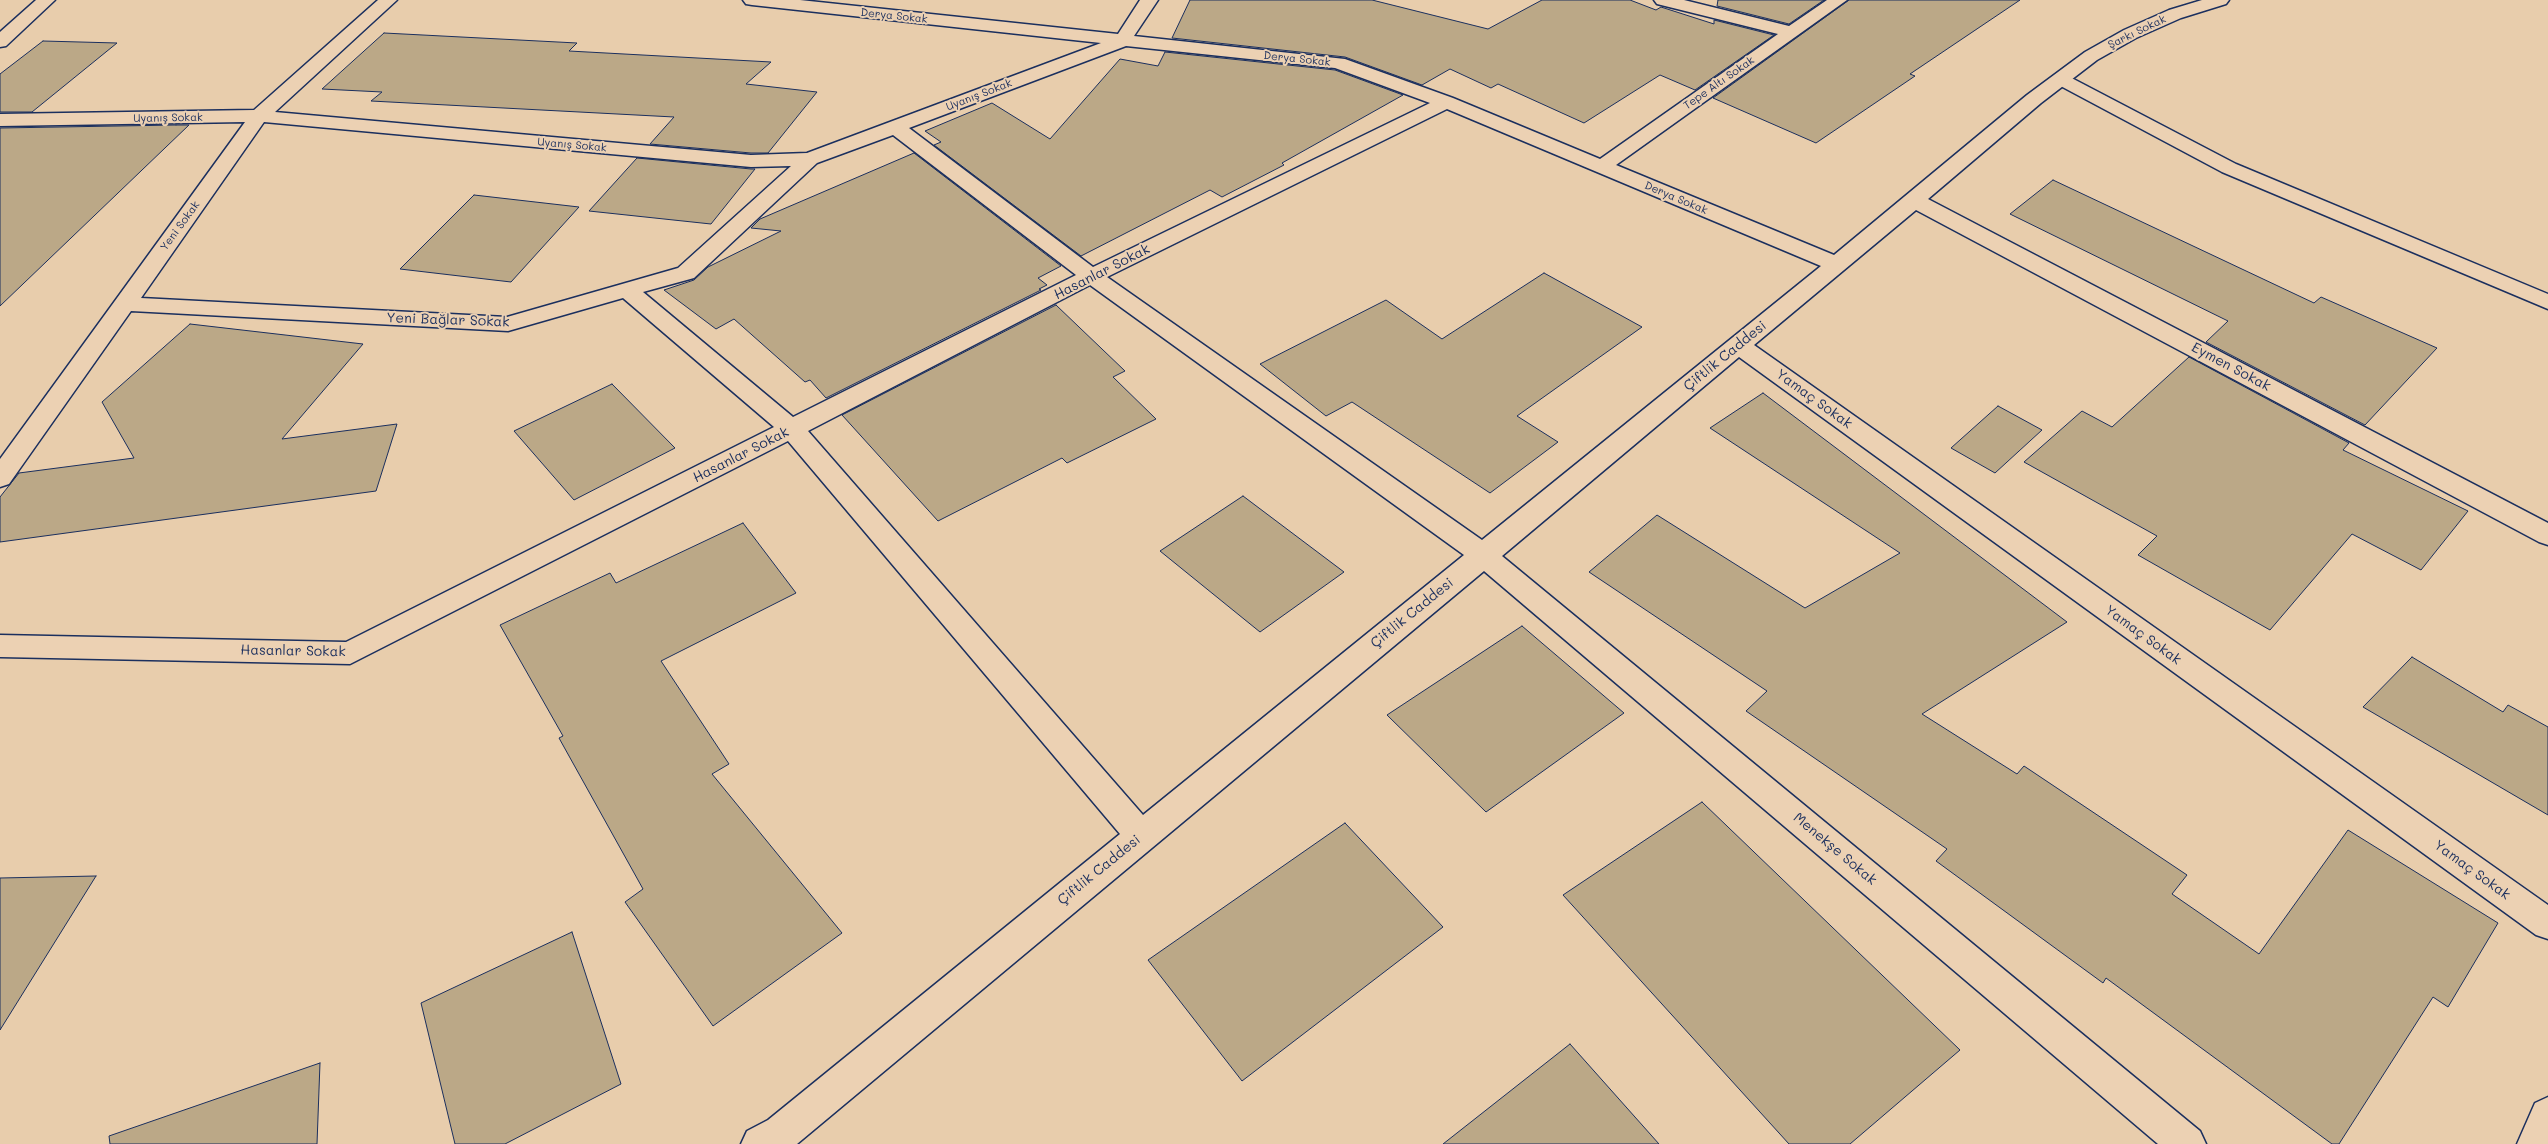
<!DOCTYPE html>
<html>
<head>
<meta charset="utf-8">
<style>
  body { margin:0 }
  canvas { display:block; background:#e8cdac }
</style>
</head>
<body>
<canvas width="2548" height="1144"></canvas>
<script>
const ctx = document.querySelector('canvas').getContext('2d');
ctx.lineJoin = 'round';
function fill(path, color) {
  ctx.fillStyle = color;
  ctx.fill(path, 'evenodd');
}
function toPath(rows) {
  const path = new Path2D();
  for (const r of rows) {
    path.moveTo(r[0], r[1]);
    for (let i = 2; i < r.length; i += 2) path.lineTo(r[i], r[i + 1]);
  }
  return path;
}
function trace(path, color, width, dash) {
  ctx.strokeStyle = color;
  ctx.lineWidth = width;
  ctx.lineCap = dash ? 'butt' : 'round';
  ctx.setLineDash(dash || []);
  ctx.stroke(path);
}
function write(font, color, halo, rows, align = 'center') {
  ctx.font = font + ' Mali,sans-serif';
  ctx.lineWidth = 4;
  ctx.setLineDash([]);
  ctx.textBaseline = 'middle';
  ctx.strokeStyle = halo;
  ctx.fillStyle = color;
  for (const [text, x, y, turn = 0] of rows) {
    ctx.save();
    ctx.translate(x, y);
    ctx.rotate((+turn || 0) * Math.PI / 180);
    ctx.textAlign = isNaN(turn) ? turn : align;
    if (halo) ctx.strokeText(text, 0, 0);
    ctx.fillText(text, 0, 0);
    ctx.restore();
  }
}
const building = toPath([
  [1190,0,1372,0,1488,29,1542,0,1630,0,1656,10,1661,7,1714,24,1714,20,1774,35,1695,90,1660,75,1584,123,1498,84,1491,88,1450,69,1422,85,1345,57,1172,38,1190,0],
  [1718,0,1824,0,1789,24,1717,6,1718,0],
  [1849,0,2020,0,1910,74,1915,76,1816,143,1713,98,1849,0],
  [384,33,577,43,569,51,771,62,746,84,817,92,768,153,751,153,650,144,674,117,371,101,382,92,322,89,384,33],
  [43,41,117,43,32,112,0,112,0,74,43,41],
  [1165,52,1335,70,1403,95,1282,163,1284,165,1222,197,1210,190,1081,256,934,145,941,142,925,131,992,103,1050,139,1120,59,1158,66,1165,52],
  [176,125,189,125,0,306,0,128,176,125],
  [914,153,1061,266,1038,278,1047,285,1039,289,1041,290,826,398,810,380,805,382,734,319,716,329,664,290,694,280,708,267,781,231,751,228,760,219,914,153],
  [637,158,751,169,755,169,711,224,589,211,637,158],
  [2053,180,2314,303,2321,297,2437,348,2365,425,2206,342,2228,321,2010,214,2053,180],
  [474,195,579,207,511,282,400,269,474,195],
  [1544,273,1642,327,1517,416,1558,442,1490,493,1352,402,1326,416,1260,364,1386,300,1442,339,1544,273],
  [1056,305,1125,371,1113,377,1156,419,1067,463,1062,458,938,521,842,415,1056,305],
  [190,324,363,344,282,439,397,424,376,491,0,542,0,497,19,473,134,458,102,402,190,324],
  [2189,357,2349,443,2343,450,2468,511,2421,570,2352,534,2270,630,2138,555,2157,536,2024,462,2082,411,2112,427,2189,357],
  [612,384,675,448,574,500,514,431,612,384],
  [1763,393,2067,622,1922,714,2017,774,2024,766,2187,875,2172,894,2259,954,2348,830,2498,923,2448,1007,2433,997,2339,1144,2332,1144,2106,978,2103,983,1936,861,1947,849,1746,711,1767,691,1589,572,1657,515,1805,608,1900,553,1710,428,1763,393],
  [1998,406,2042,430,1995,473,1951,448,1998,406],
  [1243,496,1344,572,1260,632,1160,551,1243,496],
  [743,523,796,593,661,661,729,764,712,774,842,933,713,1026,625,902,643,889,559,738,563,736,500,625,610,573,616,583,743,523],
  [1522,626,1624,713,1486,812,1387,715,1522,626],
  [2412,657,2503,712,2508,705,2548,727,2548,815,2363,707,2412,657],
  [1702,802,1960,1050,1850,1144,1789,1144,1563,895,1702,802],
  [1345,823,1443,927,1242,1081,1148,960,1345,823],
  [96,876,0,1030,0,878,96,876],
  [572,932,621,1084,505,1144,455,1144,421,1003,572,932],
  [1570,1044,1659,1144,1443,1144,1570,1044],
  [320,1063,317,1144,110,1144,109,1136,320,1063]
]);
fill(building, '#bba887');
trace(building, '#1b2f5e', 1);
const street = toPath([
  [36,0,55,0,6,46,0,47,0,32,36,0],
  [378,0,397,0,275,112,751,155,807,153,1101,43,752,5,746,4,743,0,800,0,1118,34,1140,0,1158,0,1134,36,1345,59,1453,98,1600,159,1778,34,1657,4,1654,0,1684,0,1789,26,1827,0,1847,0,1616,165,1834,255,2027,95,2085,52,2124,30,2169,10,2202,0,2229,0,2226,4,2181,18,2136,38,2097,60,2041,103,1928,199,2548,523,2548,545,2539,542,1916,210,1754,345,2548,905,2548,939,2536,935,1739,357,1502,556,2200,1131,2206,1144,2158,1144,1484,571,797,1144,741,1144,747,1131,768,1120,1120,834,788,441,350,664,0,657,0,635,346,642,774,427,623,298,508,331,131,311,9,484,0,487,0,459,245,122,0,126,0,114,254,110,378,0],
  [1126,46,1335,68,1430,103,1093,267,909,128,1126,46],
  [1447,109,1821,266,1482,540,1107,277,1447,109],
  [264,122,751,167,791,166,678,268,507,317,141,298,264,122],
  [893,135,1076,275,793,417,643,292,694,278,817,163,893,135],
  [1090,285,1464,555,1143,815,808,431,1090,285],
  [2548,1097,2548,1144,2517,1144,2535,1103,2548,1097]
]);
const secondary = toPath([
  [2062,73,2236,164,2548,294,2548,309,2222,172,2055,83,2053,79,2055,75,2062,73]
]);
trace(street, '#1b2f5e', 3);
trace(secondary, '#1b2f5e', 3);
fill(street, '#ecd1b3');
fill(secondary, '#ecd1b3');
write('11px', '#1b2f5e', '#ecd1b3', [
  ["Derya Sokak",894,16,6],
  ["Şarkı Sokak",2137,32,-26],
  ["Derya Sokak",1297,59,6],
  ["Tepe Altı Sokak",1719,83,-35],
  ["Uyanış Sokak",979,95,-21],
  ["Uyanış Sokak",168,118,-1],
  ["Uyanış Sokak",572,145,5],
  ["Derya Sokak",1676,198,23],
  ["Yeni Sokak",180,226,-54]
]);
write('14px', '#1b2f5e', '#ecd1b3', [
  ["Hasanlar Sokak",1102,272,-27],
  ["Yeni Bağlar Sokak",448,320,2],
  ["Çiftlik Caddesi",1725,356,-39],
  ["Eymen Sokak",2231,367,28],
  ["Yamaç Sokak",1814,399,36],
  ["Hasanlar Sokak",741,455,-27],
  ["Çiftlik Caddesi",1412,613,-39],
  ["Yamaç Sokak",2143,635,36],
  ["Hasanlar Sokak",293,651,1],
  ["Menekşe Sokak",1835,849,40],
  ["Çiftlik Caddesi",1099,870,-39],
  ["Yamaç Sokak",2472,870,36]
]);
</script>
</body>
</html>
